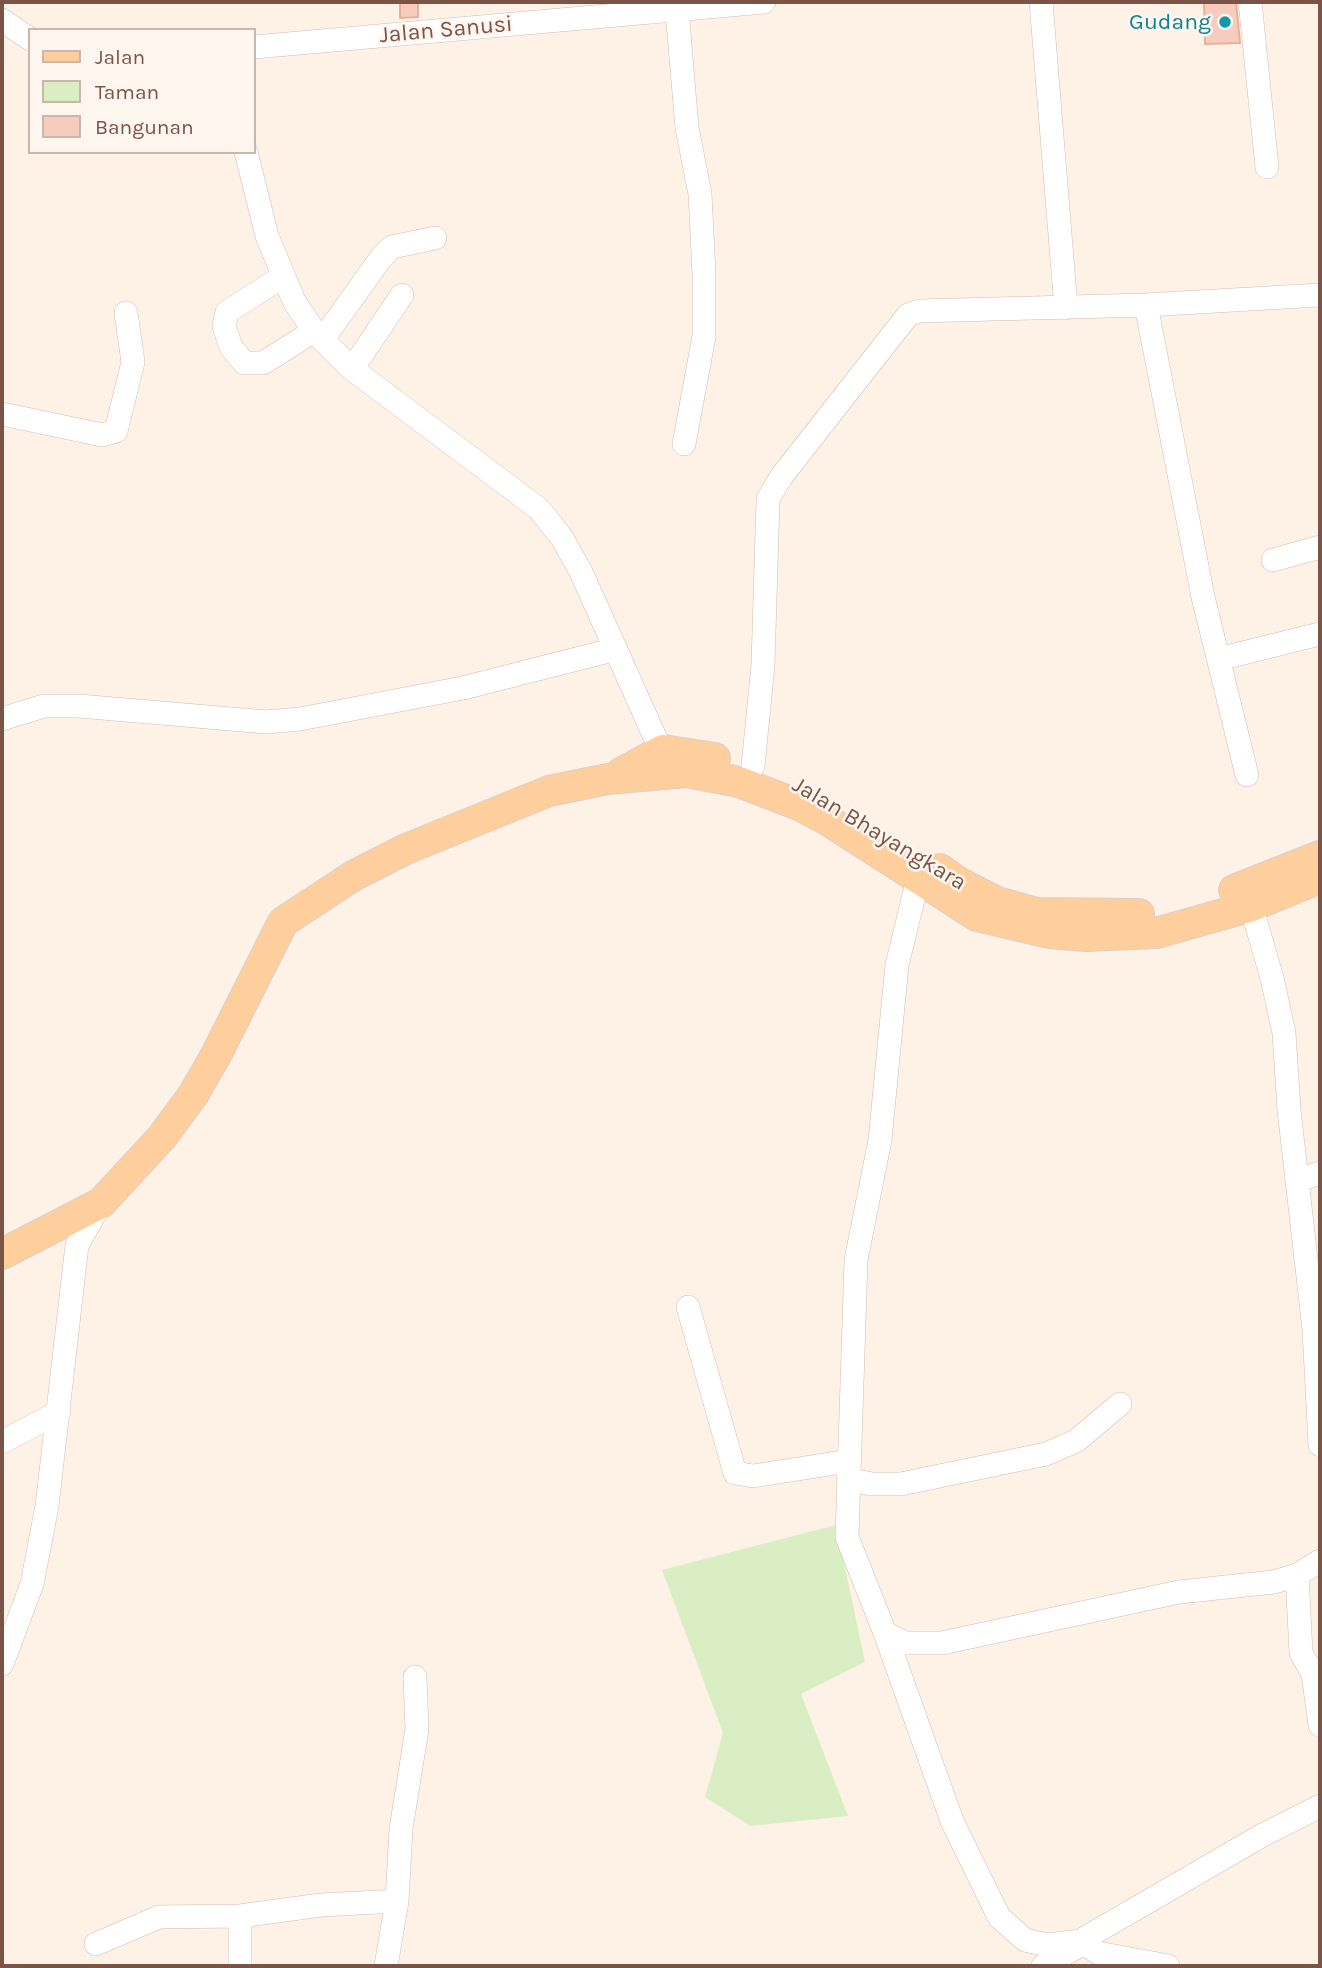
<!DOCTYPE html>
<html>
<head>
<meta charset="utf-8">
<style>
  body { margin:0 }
  #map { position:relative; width:1322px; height:1968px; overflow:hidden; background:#fef2e7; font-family:Karla,sans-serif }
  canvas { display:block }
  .frame { position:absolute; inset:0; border:4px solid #7b5448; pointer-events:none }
  .legend { position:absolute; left:28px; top:28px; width:228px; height:126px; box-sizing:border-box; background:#fff7ef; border:2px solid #cab6ac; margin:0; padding:9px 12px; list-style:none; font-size:21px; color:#7b5448 }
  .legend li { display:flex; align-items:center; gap:14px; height:35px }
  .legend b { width:35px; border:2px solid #cab6ac }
</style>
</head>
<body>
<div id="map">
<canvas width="1322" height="1968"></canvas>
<div class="frame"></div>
<ul class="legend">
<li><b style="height:9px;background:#ffce9d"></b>Jalan</li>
<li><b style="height:19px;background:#daeec4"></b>Taman</li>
<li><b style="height:19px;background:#f6ccbc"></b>Bangunan</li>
</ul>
</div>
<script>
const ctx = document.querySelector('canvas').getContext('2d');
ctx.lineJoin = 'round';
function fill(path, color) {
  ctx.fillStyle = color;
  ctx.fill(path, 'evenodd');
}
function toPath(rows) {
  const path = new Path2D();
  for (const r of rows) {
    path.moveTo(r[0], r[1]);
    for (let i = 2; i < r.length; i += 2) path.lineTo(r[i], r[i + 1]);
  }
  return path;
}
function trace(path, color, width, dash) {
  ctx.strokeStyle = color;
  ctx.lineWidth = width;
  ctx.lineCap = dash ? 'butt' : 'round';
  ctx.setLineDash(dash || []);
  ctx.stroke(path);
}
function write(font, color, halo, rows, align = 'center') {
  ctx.font = font + ' Karla,sans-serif';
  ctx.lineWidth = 5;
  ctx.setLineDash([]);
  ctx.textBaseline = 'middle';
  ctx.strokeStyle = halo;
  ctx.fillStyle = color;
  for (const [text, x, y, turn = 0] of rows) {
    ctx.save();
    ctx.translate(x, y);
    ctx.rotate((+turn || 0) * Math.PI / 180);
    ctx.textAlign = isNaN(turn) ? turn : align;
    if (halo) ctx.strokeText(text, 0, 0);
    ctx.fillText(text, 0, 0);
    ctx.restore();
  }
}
fill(toPath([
  [836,1525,865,1662,801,1694,848,1816,750,1826,705,1797,723,1733,662,1570]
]), '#daeec4');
const building = toPath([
  [400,2,418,2,418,17,400,18,400,2],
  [1204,2,1236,2,1240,43,1205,44,1204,2]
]);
fill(building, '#f6ccbc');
trace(building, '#eaaf9b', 2);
const minor = toPath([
  [1041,2,1066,308],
  [1250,2,1267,167],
  [677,10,687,128,700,194,704,274,704,336,684,444],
  [2,20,30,39],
  [254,47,764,2],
  [246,152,267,236,294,301,314,331,352,369,539,509,562,538,581,572,667,764],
  [282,277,227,312,224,326,231,347,244,363,263,363,314,331],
  [1146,305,1203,597,1247,775],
  [323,339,381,258,392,247,435,238],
  [352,369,402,295],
  [2,414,102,435,116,431,133,362,126,313],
  [1273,560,1320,547],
  [1219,659,1320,634],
  [2,719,44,706,79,706,266,722,300,719,463,688,616,649],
  [753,766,763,665,768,499,781,477,908,315,919,311,1146,305,1320,295],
  [918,879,897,965,880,1140,856,1260,847,1537,885,1633,905,1643,942,1643,1179,1592,1274,1582,1297,1575,1320,1561],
  [1247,892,1272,978,1284,1033,1289,1110,1314,1329,1320,1445],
  [1298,1180,1320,1173],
  [688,1307,735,1473,753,1476,849,1461],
  [2,1442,59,1412],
  [848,1479,871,1484,901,1484,1046,1454,1076,1441,1120,1404],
  [1297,1575,1301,1653,1313,1674,1320,1725],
  [885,1633,952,1821,999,1917,1025,1940,1047,1945,1080,1941,1261,1836,1320,1806],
  [2,1664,32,1584,47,1506,77,1245,101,1203],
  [240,1916,321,1905,397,1901],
  [1080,1941,1098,1953,1168,1966],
  [96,1944,159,1917,240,1916,240,1966],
  [386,1966,397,1901,401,1829,417,1729,415,1677],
  [1043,1966,1077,1947]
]);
const major = toPath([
  [621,773,663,750,715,758],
  [940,869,960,883,997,902,1036,913,1139,914],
  [1234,890,1320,856],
  [2,1254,101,1203,162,1137,193,1095,216,1055,283,922,353,876,406,849,549,791,608,779,687,772,739,782,799,805,829,821,977,916,1049,933,1086,936,1156,933,1252,906,1320,878]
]);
trace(minor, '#d4baae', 24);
trace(major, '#dacfcc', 32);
trace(minor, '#fff', 23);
trace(major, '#ffce9d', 30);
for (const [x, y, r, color] of [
  [1225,22,7,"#0f9aa8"]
]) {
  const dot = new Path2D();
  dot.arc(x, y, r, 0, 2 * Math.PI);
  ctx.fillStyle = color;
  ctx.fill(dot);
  trace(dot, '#fff7ef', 2.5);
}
write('23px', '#0d838f', '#fff7ef', [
  ["Gudang",1211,22]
], 'right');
write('23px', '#7b5448', '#fff7ef', [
  ["Jalan Sanusi",446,30,-5],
  ["Jalan Bhayangkara",879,834,31]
]);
</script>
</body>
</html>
